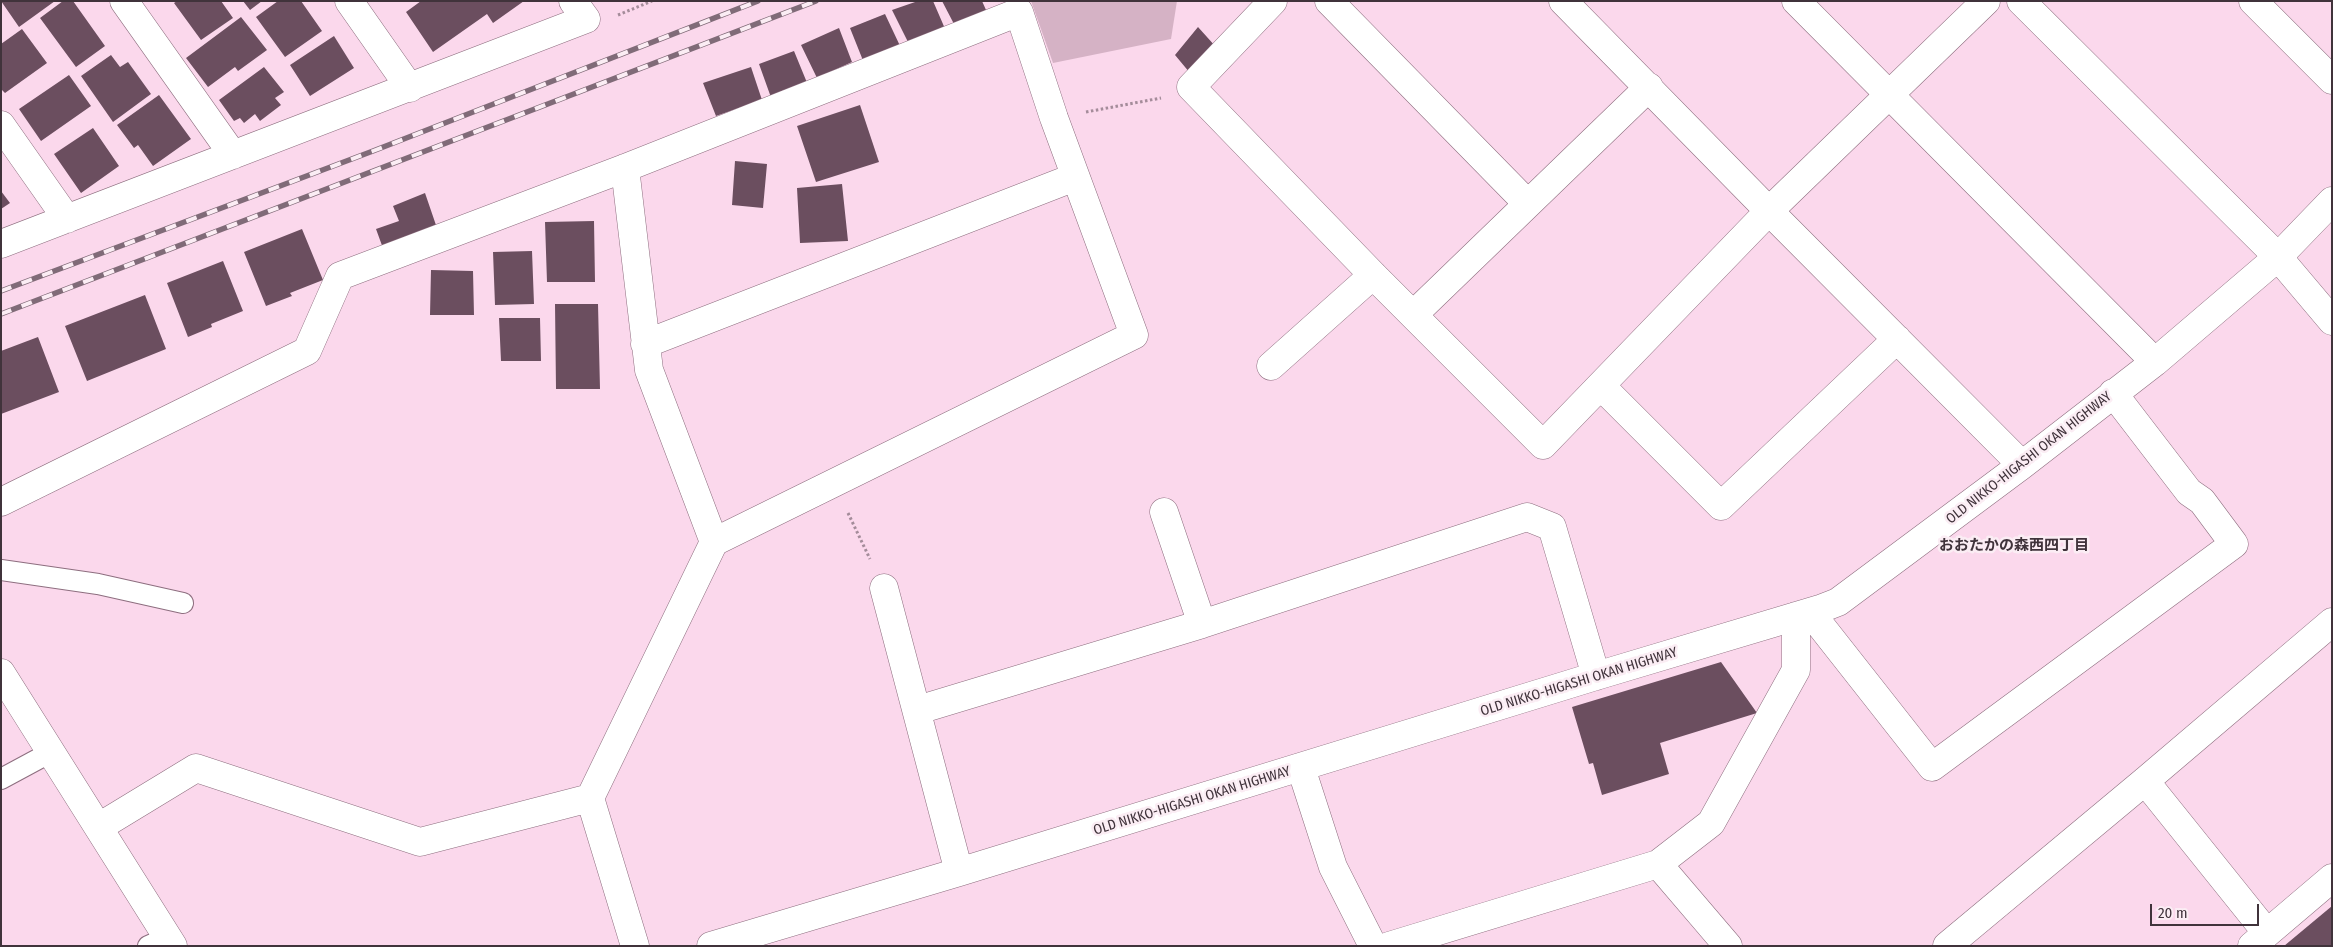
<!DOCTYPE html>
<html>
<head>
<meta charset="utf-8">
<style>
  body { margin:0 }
  #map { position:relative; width:2333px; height:947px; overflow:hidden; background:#fbd8ec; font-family:"Fira Sans Condensed",sans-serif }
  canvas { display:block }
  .frame { position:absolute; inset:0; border:2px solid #40333b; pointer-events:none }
  .scale { position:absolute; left:2150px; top:904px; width:109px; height:22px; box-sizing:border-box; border:2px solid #40333b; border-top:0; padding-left:6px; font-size:15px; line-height:18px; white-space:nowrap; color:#40333b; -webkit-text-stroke:4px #fbedf4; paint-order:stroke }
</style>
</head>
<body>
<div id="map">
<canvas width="2333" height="947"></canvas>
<div class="frame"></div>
<div class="scale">20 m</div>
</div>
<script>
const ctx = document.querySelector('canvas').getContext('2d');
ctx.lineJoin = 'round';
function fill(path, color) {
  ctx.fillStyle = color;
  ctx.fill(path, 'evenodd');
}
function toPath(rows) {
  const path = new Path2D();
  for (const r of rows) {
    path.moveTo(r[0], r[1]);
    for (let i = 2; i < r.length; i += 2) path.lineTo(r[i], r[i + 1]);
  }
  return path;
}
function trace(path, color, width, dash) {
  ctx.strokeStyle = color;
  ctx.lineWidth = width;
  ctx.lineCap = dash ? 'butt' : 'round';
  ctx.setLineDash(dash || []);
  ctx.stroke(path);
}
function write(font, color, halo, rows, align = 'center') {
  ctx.font = font + ' "Fira Sans Condensed","Noto Sans JP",sans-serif';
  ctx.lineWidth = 5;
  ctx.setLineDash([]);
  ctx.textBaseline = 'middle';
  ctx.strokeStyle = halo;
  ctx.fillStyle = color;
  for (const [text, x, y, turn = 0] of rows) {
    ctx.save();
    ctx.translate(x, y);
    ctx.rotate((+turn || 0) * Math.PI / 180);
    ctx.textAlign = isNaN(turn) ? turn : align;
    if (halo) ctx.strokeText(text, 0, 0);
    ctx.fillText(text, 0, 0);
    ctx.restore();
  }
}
fill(toPath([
  [1031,1,1177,1,1171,39,1053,63]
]), '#d5b2c5');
fill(toPath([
  [1,1,55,1,19,27],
  [63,1,73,1,105,46,76,67,40,18],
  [177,1,221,1,233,18,201,40,174,3],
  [243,1,262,1,250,10],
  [278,1,301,1,322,31,285,57,256,17],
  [421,1,524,1,493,23,487,14,433,52,406,12],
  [918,1,933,1,946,31,909,44,892,10],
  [942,1,982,1,986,10,954,24],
  [885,14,901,48,864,63,850,28],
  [241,17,267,50,238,71,235,67,208,87,186,58],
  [1198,27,1216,47,1190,73,1175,55],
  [839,28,852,62,817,78,801,45],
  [22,29,47,63,5,93,1,89,1,44],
  [334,36,354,68,310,96,290,65],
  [794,51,810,90,773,103,759,64],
  [111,55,120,67,128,62,151,94,113,122,81,76],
  [264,67,284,92,275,98,281,105,260,121,255,114,244,123,240,118,234,121,219,100],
  [751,67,762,100,716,116,703,83],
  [69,75,91,106,41,141,19,109],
  [159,95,191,139,153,166,138,145,134,148,117,125],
  [860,105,879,162,816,182,797,126],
  [93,128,119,166,81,193,54,154],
  [735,161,767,164,763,208,732,205],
  [842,184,848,241,800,243,797,188],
  [1,191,10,203,1,209],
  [425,193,438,231,384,251,376,229,399,221,393,206],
  [594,221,595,282,547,282,545,222],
  [302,229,323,280,290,293,292,296,266,306,244,252],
  [532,251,534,304,495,305,493,252],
  [223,261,243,311,211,324,212,327,188,337,167,283],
  [431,270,473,271,474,315,430,315],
  [145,295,166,349,87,381,65,326],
  [555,304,598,304,600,389,556,389],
  [499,318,540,318,541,361,501,361],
  [38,337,59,392,1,414,1,351],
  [1721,662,1757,713,1660,743,1669,774,1602,795,1593,763,1589,764,1572,707],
  [2332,906,2332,946,2284,946]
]), '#6b4e5f');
const service = toPath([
  [1,570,98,584,183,603],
  [1,779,53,751],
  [148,946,168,937]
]);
const minor = toPath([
  [124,1,233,155],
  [349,1,410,88],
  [1273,1,1191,87,1373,275,1543,445,1769,211,1986,1],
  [1329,1,1527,203],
  [1563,1,1769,211,2022,465],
  [1796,1,2155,362],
  [2021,1,2278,257,2332,321],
  [2253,1,2332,80],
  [1,125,67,219],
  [625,168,649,370,714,542],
  [1,244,586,19,573,1],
  [1413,315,1649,87],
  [645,344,1075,177],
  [1271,366,1373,275],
  [1601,386,1721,506,1897,339],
  [1,502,307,351,340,276,625,168,1019,12,1054,118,1134,335,714,542,590,798,635,946],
  [1164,512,1202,624],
  [884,588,959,872],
  [1810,612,1932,767,2234,544,2202,501,2189,492,2113,393],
  [918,710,1202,624,1527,517,1552,527,1596,676],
  [1301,768,1333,867,1373,946],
  [2145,781,2267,933],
  [99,827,196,768,420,842,590,798],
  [1658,864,1728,946],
  [711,946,959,872,1596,676,1820,609,1838,602,2022,465,2155,362,2278,257,2332,201],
  [1389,946,1658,864,1711,823,1796,670,1796,616],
  [1947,946,2145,781,2332,622],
  [2252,946,2332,878]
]);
const tertiary = toPath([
  [1,673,173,946]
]);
trace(service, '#8d6e7f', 22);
trace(minor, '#8d6e7f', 29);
trace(tertiary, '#8d6e7f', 29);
trace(toPath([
  [618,15,652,1],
  [1086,112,1161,98],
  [848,513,870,559]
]), '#a48c9a', 3, [2.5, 2.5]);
trace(service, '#fff', 20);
trace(minor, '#fff', 28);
trace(tertiary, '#fff', 28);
const rail = toPath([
  [1,291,373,151,758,1],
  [1,314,816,1]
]);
trace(rail, '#806b78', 5.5);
trace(rail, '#fbedf4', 4, [11]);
write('14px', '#40333b', '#fbedf4', [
  ["OLD NIKKO-HIGASHI OKAN HIGHWAY",2029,458,-38],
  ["OLD NIKKO-HIGASHI OKAN HIGHWAY",1579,682,-17],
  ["OLD NIKKO-HIGASHI OKAN HIGHWAY",1192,801,-17]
]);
write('bold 15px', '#40333b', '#fbedf4', [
  ["おおたかの森西四丁目",2014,546]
]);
</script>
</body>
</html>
